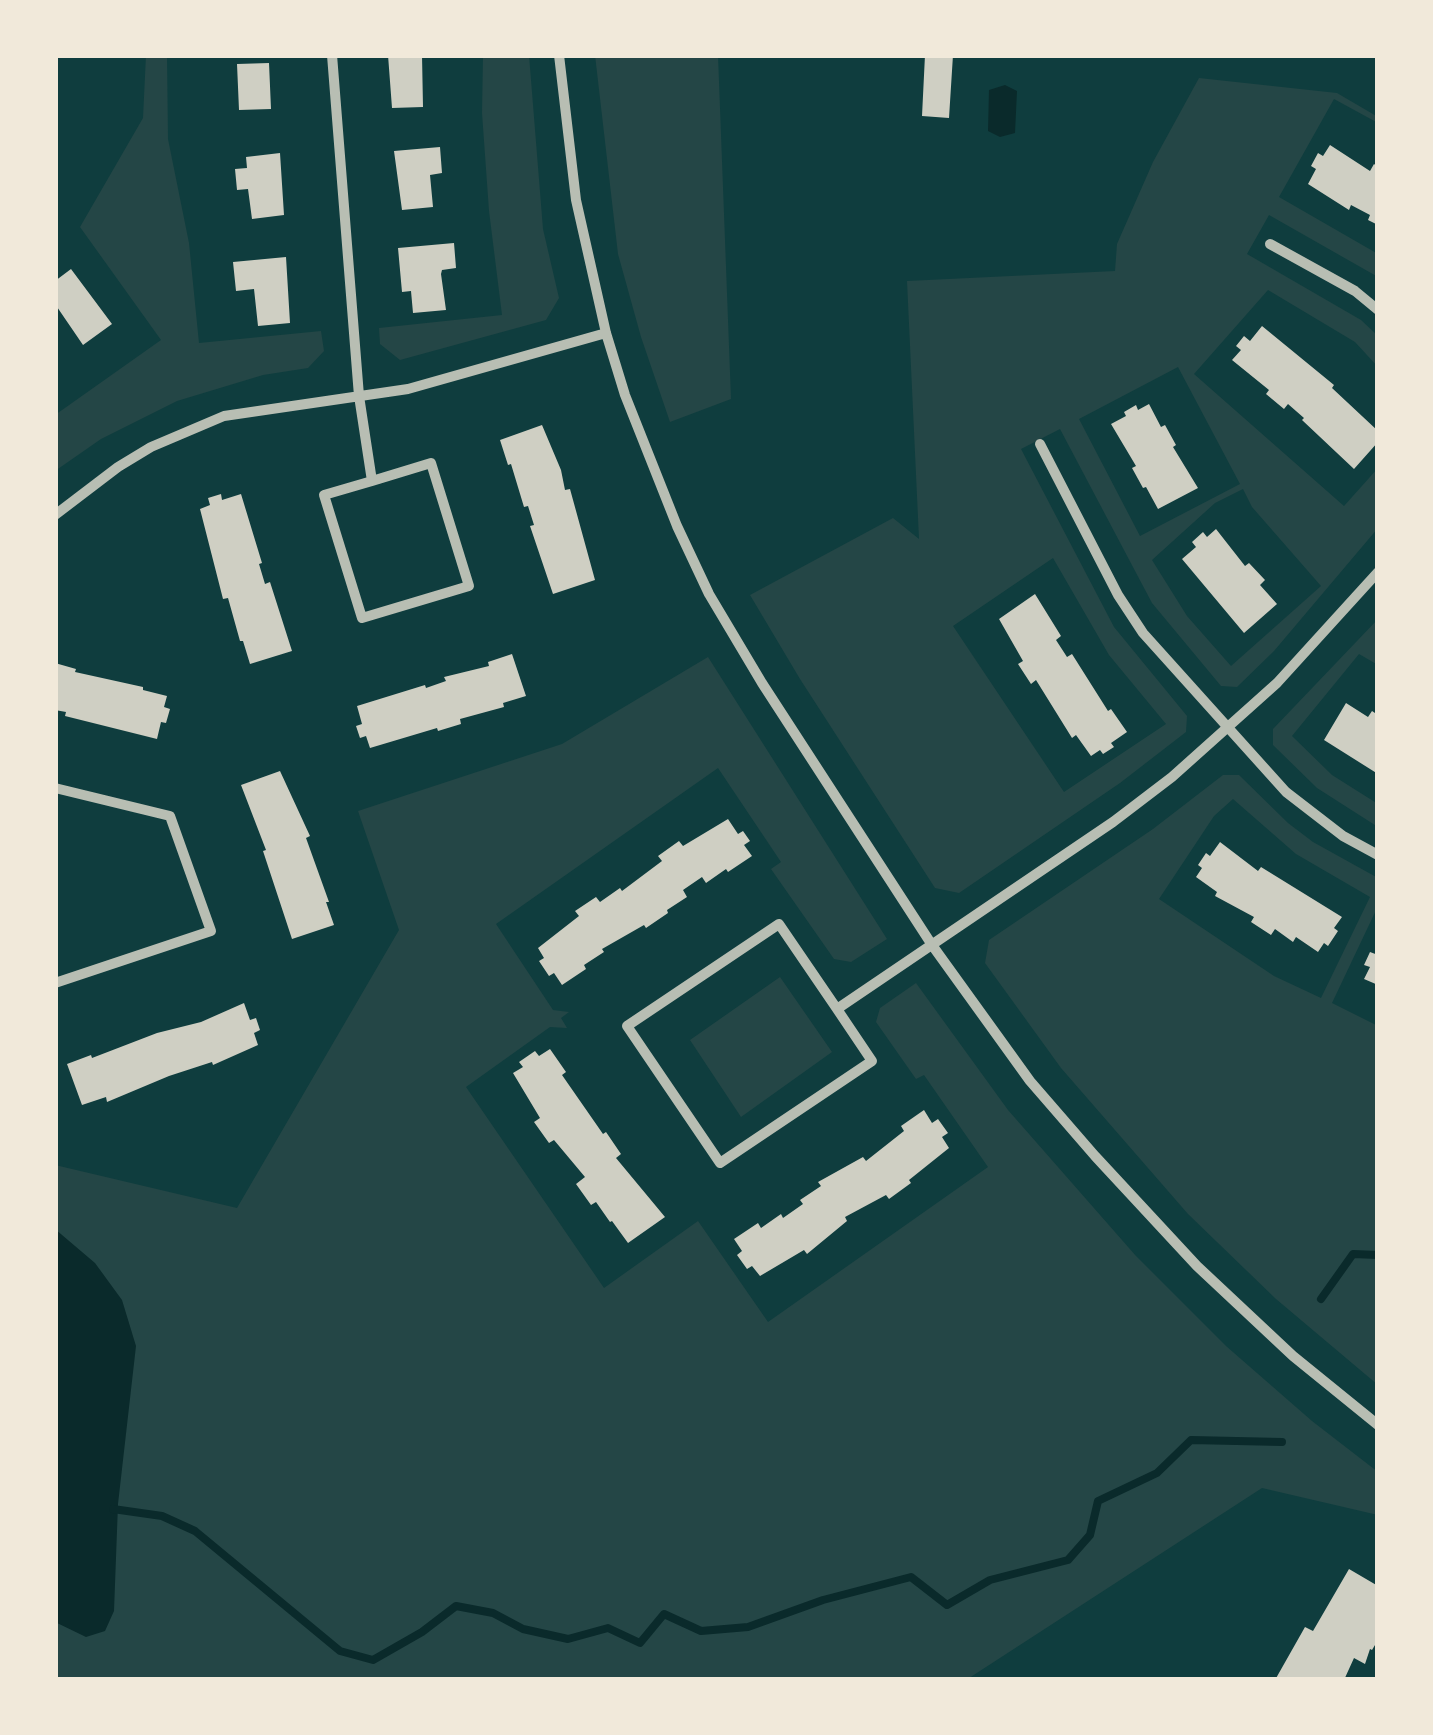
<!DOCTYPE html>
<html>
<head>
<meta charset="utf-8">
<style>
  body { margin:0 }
  #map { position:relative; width:1433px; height:1735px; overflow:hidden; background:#0f3d3e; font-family:"Work Sans",sans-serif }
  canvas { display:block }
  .frame { position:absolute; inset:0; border:58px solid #f1e9da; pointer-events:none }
</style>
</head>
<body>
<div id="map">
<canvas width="1433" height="1735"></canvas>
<div class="frame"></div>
</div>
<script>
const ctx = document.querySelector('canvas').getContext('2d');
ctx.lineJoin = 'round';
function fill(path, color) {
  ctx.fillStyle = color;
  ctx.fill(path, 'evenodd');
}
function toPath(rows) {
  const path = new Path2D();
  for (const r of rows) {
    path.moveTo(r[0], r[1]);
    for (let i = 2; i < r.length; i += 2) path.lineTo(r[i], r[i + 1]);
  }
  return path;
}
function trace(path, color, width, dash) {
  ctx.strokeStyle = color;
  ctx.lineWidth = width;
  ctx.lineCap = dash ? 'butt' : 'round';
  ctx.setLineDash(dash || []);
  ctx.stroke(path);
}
fill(toPath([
  [146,55,167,55,168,139,189,243,199,343,321,331,324,351,308,368,263,375,177,401,101,439,55,471,55,415,161,340,80,227,143,118],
  [483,55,529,55,543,229,559,298,546,320,400,360,380,344,379,328,502,315,489,211,482,113],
  [595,55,718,55,731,399,670,422,641,337,618,254],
  [1199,78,1337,93,1378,117,1378,123,1334,99,1279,197,1378,254,1378,277,1269,215,1247,254,1361,320,1378,336,1378,367,1355,342,1268,290,1194,374,1344,506,1378,468,1378,528,1274,651,1237,687,1221,686,1152,603,1060,429,1021,449,1114,627,1187,716,1186,732,1120,783,959,893,935,888,800,679,750,595,893,518,919,539,907,281,1115,271,1117,244,1153,162],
  [1178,367,1240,484,1140,536,1079,419],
  [1243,489,1252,507,1321,586,1231,666,1187,616,1152,560,1215,503],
  [1053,558,1109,655,1166,724,1064,792,953,626],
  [1378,619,1378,665,1359,654,1292,736,1332,775,1378,804,1378,827,1317,788,1273,745,1273,729],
  [708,657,887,939,851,962,834,959,771,869,781,862,718,768,496,924,553,1010,569,1012,561,1018,567,1028,550,1027,466,1087,604,1288,698,1221,768,1322,988,1167,924,1075,916,1079,876,1022,880,1008,916,983,1008,1110,1136,1256,1226,1346,1312,1421,1378,1472,1378,1515,1262,1488,966,1680,55,1680,55,1165,237,1208,399,930,358,811,562,744],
  [1223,775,1239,775,1288,823,1313,842,1378,878,1378,906,1332,1003,1378,1026,1378,1385,1276,1299,1188,1214,1061,1068,985,963,989,940,1153,829],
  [1233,799,1296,854,1370,897,1321,998,1274,976,1159,899,1214,816],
  [780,977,832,1052,741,1117,690,1040]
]), '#244646');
fill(toPath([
  [1005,85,1017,91,1015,133,1000,137,988,131,989,90],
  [55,1229,95,1263,122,1300,136,1346,118,1504,114,1611,105,1631,86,1637,55,1622]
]), '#0a2a2b');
trace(toPath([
  [1321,1299,1353,1254,1378,1255],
  [113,1509,162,1516,195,1531,340,1651,373,1660,422,1632,456,1606,493,1613,523,1629,568,1639,608,1628,640,1643,664,1614,701,1631,748,1627,823,1600,911,1577,947,1605,990,1580,1068,1560,1090,1535,1098,1501,1157,1473,1191,1440,1282,1442]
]), '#0a2a2b', 8);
fill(toPath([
  [388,55,422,55,423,107,392,108],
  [925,55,953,55,949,118,922,116],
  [269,63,271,109,239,110,237,64],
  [1330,145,1370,171,1374,164,1378,167,1378,225,1368,220,1370,215,1351,205,1349,210,1308,184,1316,169,1311,166,1318,153,1323,156],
  [440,147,442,173,430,175,433,207,402,210,394,151],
  [280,153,284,215,252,219,248,189,237,190,235,169,247,168,246,157],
  [454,243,456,268,442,270,441,274,446,310,413,313,411,291,402,292,398,248],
  [286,257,290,323,258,326,254,289,236,291,233,262],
  [71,269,112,324,83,345,55,304,55,281],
  [1262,326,1334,385,1332,388,1378,431,1378,442,1354,469,1302,420,1304,418,1288,404,1284,409,1266,394,1269,390,1232,360,1241,350,1236,346,1244,336,1250,341],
  [1149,404,1161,427,1165,425,1176,445,1173,447,1198,488,1158,509,1146,487,1143,488,1132,468,1136,466,1111,424,1126,416,1124,412,1136,405,1138,410],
  [542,425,561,470,565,490,570,489,595,580,553,594,530,526,534,525,528,506,524,507,511,464,508,465,500,440],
  [221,494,222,500,241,494,262,563,259,564,265,584,270,582,292,651,250,664,243,641,240,641,228,598,223,599,200,509,210,505,208,498],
  [1216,529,1245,566,1249,563,1265,580,1260,585,1277,604,1244,633,1182,559,1196,547,1192,542,1203,532,1207,537],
  [1035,594,1061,636,1056,640,1067,657,1072,654,1108,711,1111,709,1127,732,1111,743,1114,747,1103,754,1100,750,1091,756,1076,735,1072,738,1036,680,1031,684,1018,664,1023,661,999,619],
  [512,654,526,696,503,703,504,707,460,719,461,724,438,731,437,728,370,748,366,736,360,738,356,726,362,724,357,706,425,685,426,688,446,681,444,677,489,666,488,662],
  [55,663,76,669,75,672,143,687,143,690,167,696,164,707,170,709,166,723,161,722,157,739,65,716,66,712,55,710],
  [1346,703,1368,717,1372,711,1378,715,1378,774,1324,740],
  [280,771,310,836,306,838,329,902,326,902,334,925,292,939,263,851,266,850,241,785],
  [728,819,738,834,743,831,750,841,744,845,752,856,728,872,726,869,706,883,702,877,683,890,687,897,667,910,668,913,646,928,644,925,602,949,604,952,584,965,586,969,562,985,554,973,549,976,539,961,544,958,538,948,579,916,575,911,596,897,600,902,620,888,622,891,662,861,658,856,679,841,683,846],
  [1220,842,1258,871,1261,867,1342,917,1334,928,1338,931,1328,946,1324,943,1318,952,1296,937,1293,942,1275,929,1271,935,1251,922,1254,917,1215,896,1217,892,1196,877,1202,868,1198,865,1206,853,1210,856],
  [1370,952,1378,955,1378,985,1364,979,1370,967,1364,965],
  [244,1003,250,1020,256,1018,260,1030,254,1033,258,1045,213,1065,212,1062,169,1076,107,1102,106,1097,82,1105,67,1064,91,1055,92,1058,157,1033,201,1022],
  [550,1049,566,1072,562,1075,603,1134,606,1132,621,1154,616,1158,665,1217,628,1243,612,1221,610,1222,596,1202,591,1205,576,1184,585,1177,554,1140,549,1143,534,1122,540,1118,513,1073,523,1067,519,1062,535,1051,539,1056],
  [924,1110,932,1123,938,1119,948,1133,942,1137,949,1148,909,1180,911,1183,889,1199,886,1195,845,1217,847,1221,807,1254,804,1250,760,1276,752,1266,747,1269,737,1255,742,1251,734,1239,758,1223,761,1228,781,1214,783,1218,803,1204,800,1200,821,1186,818,1182,863,1157,866,1161,904,1131,901,1126],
  [1349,1569,1378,1586,1378,1640,1372,1650,1370,1649,1365,1664,1354,1658,1344,1680,1275,1680,1305,1627,1313,1631]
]), '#cfcfc3');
trace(toPath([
  [332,55,359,396,372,481,324,495,362,618,469,586,431,463,372,481],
  [559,55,576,200,606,333,625,395,677,526,709,594,762,683,932,945,1030,1081,1095,1156,1197,1266,1293,1356,1378,1425],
  [1270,244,1355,291,1378,310],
  [1040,444,1118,595,1143,633,1286,792,1343,836,1378,855],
  [55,515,118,467,151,447,224,416,408,389,606,333],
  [55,788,170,816,211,931,55,983],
  [837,1009,872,1061,720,1163,627,1026,779,924,837,1009,1113,822,1172,777,1277,683,1378,572]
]), '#b8beb3', 10);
</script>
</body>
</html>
